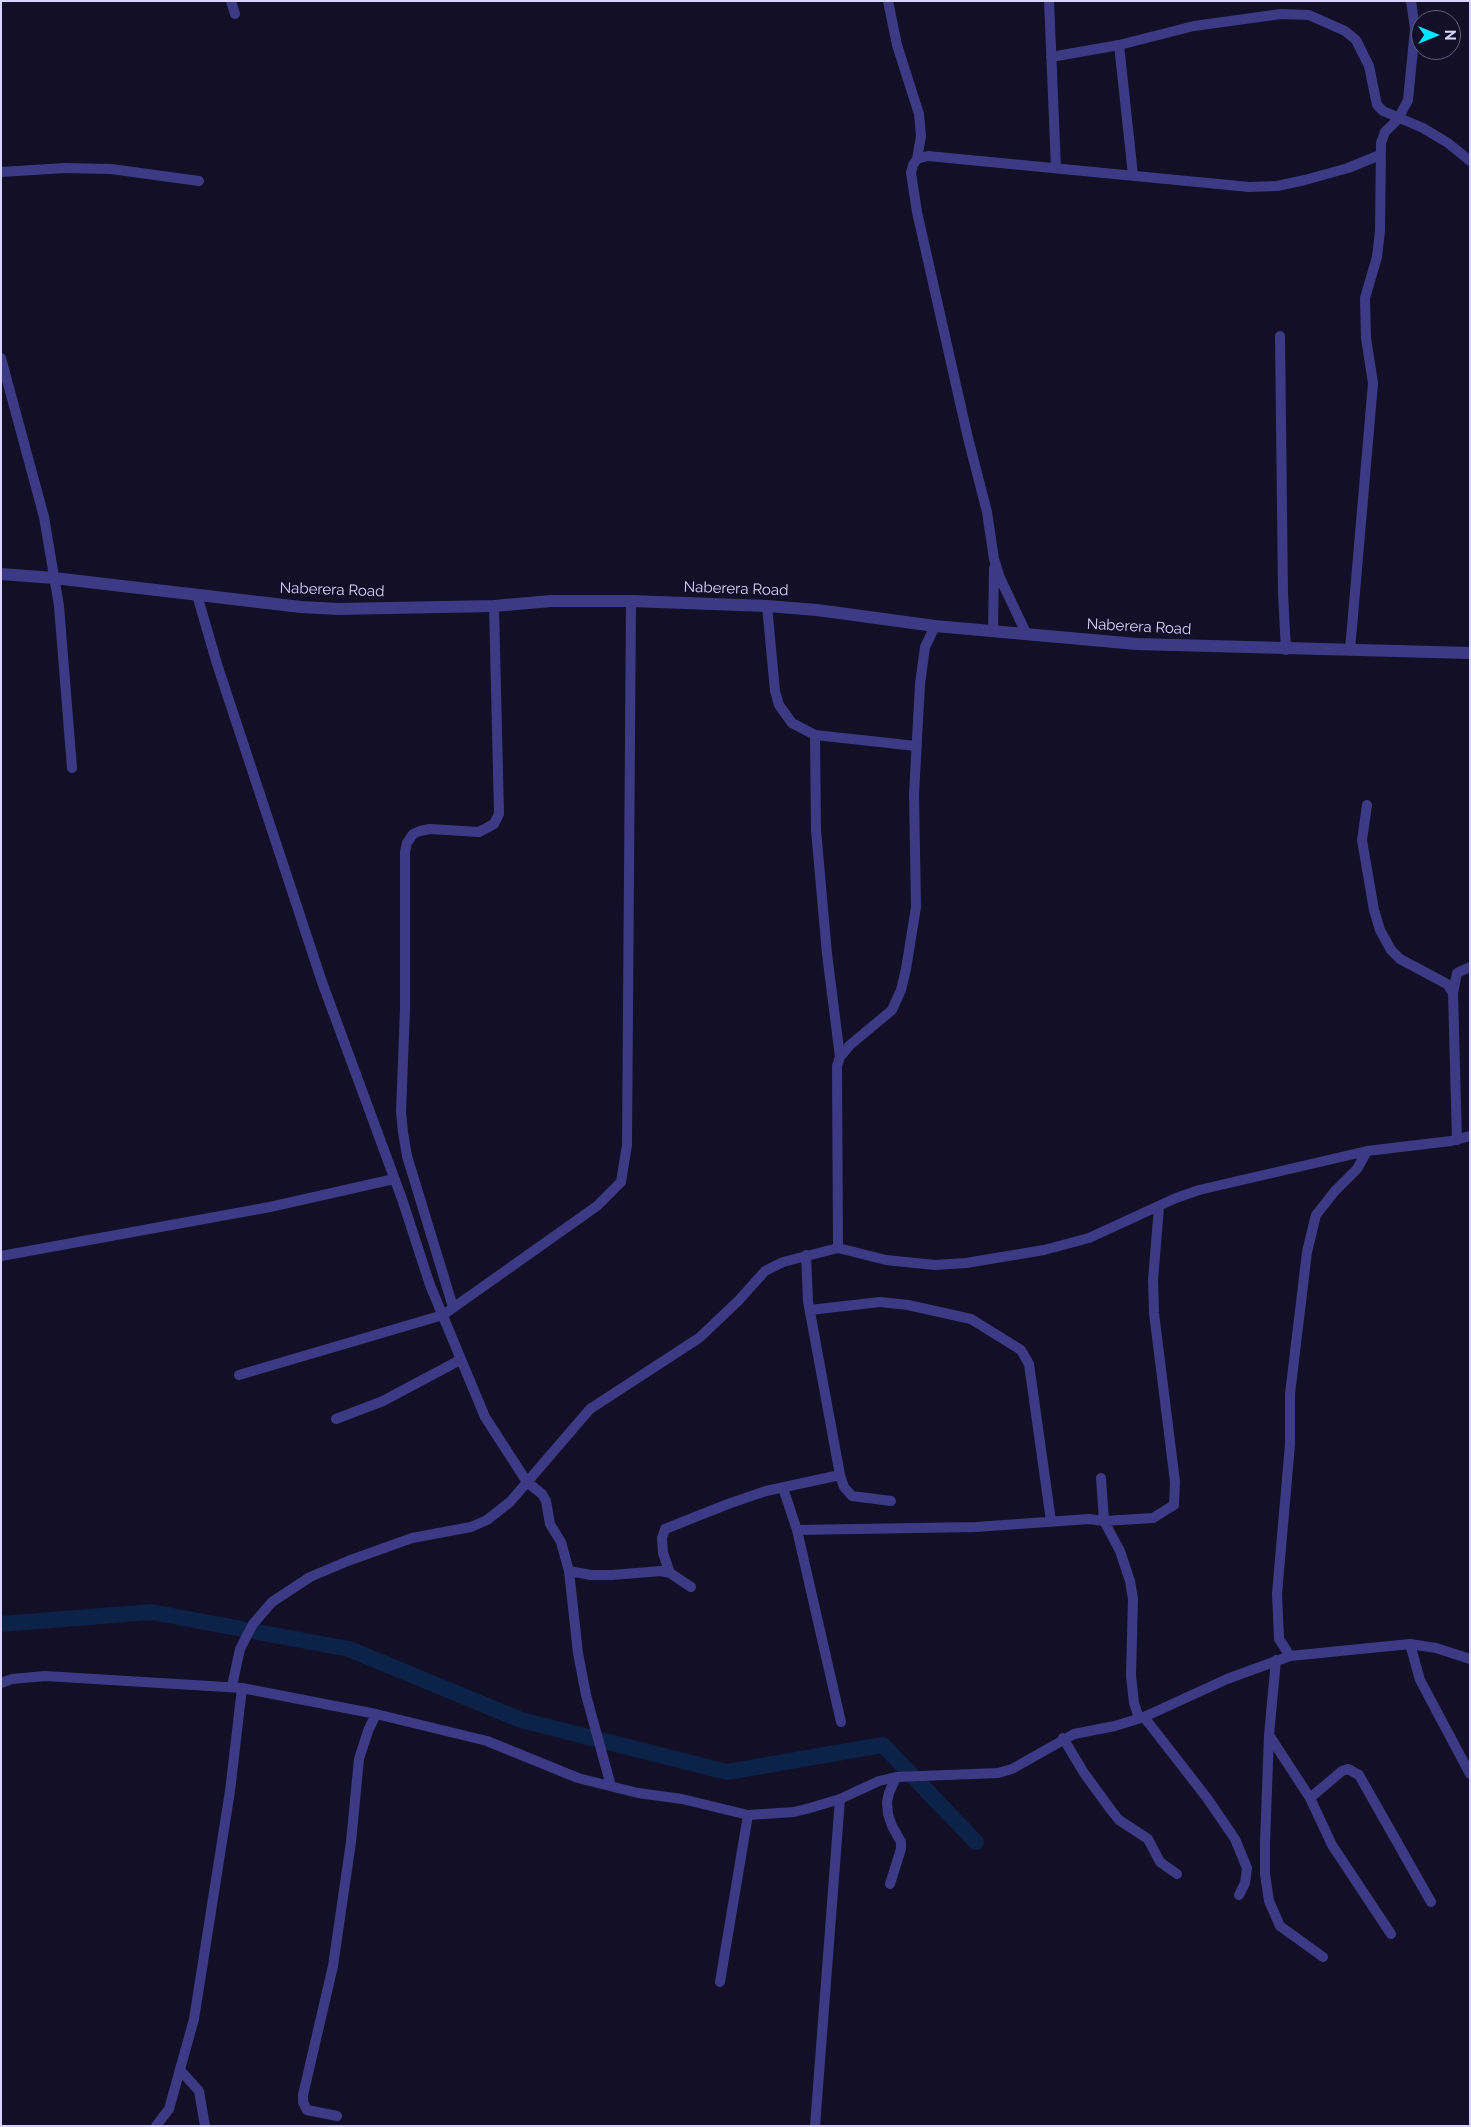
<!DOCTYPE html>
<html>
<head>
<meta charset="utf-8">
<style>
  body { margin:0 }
  #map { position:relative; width:1471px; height:2127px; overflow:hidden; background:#130f26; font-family:Raleway,sans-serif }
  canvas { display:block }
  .frame { position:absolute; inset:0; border:2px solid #d9d4ff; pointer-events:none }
  .north { position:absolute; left:1411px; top:10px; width:50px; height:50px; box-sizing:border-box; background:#130f26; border:1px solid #625e7d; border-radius:50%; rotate:90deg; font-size:14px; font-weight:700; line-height:20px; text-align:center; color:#d9d4ff }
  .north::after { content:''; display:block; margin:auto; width:18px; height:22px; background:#00e5ff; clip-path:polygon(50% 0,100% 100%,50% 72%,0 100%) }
</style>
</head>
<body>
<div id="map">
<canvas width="1471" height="2127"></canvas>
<div class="frame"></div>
<div class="north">N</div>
</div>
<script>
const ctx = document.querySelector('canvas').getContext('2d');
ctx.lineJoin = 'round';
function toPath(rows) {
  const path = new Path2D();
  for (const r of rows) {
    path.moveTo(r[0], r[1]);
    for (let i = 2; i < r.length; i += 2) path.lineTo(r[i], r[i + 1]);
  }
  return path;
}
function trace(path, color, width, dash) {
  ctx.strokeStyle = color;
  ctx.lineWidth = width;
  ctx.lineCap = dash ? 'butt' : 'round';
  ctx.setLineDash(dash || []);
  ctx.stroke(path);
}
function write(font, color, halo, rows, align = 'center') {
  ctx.font = font + ' Raleway,sans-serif';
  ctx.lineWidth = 4;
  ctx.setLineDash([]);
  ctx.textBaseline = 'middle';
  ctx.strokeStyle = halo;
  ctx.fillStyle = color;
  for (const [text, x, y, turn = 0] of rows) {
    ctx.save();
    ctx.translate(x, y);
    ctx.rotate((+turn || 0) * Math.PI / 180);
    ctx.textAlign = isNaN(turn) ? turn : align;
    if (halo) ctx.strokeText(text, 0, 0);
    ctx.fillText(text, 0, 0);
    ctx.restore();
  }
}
trace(toPath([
  [1,1624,151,1612,242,1629],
  [257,1632,349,1649,521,1720,727,1772,883,1745,976,1842]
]), '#0c2248', 16);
trace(toPath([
  [231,1,235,14],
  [888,1,897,45,919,114,921,136,917,159],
  [1049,1,1056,168],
  [1119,45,1133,175],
  [1051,57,1119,45,1194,26,1281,14,1309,15,1345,31,1356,40,1369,66,1377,105,1383,111,1423,128,1448,143,1470,161],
  [1,172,65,168,111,169,199,181],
  [1280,336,1283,594,1286,650],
  [1,358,44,517,59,606,72,768],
  [197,595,217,664,322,982,402,1199,430,1285,485,1417,527,1482,542,1494,546,1501,550,1524,561,1542,569,1571,578,1653,586,1695,611,1786],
  [767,606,775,691,779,705,792,723,815,735,916,746],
  [993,632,994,568],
  [1027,635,1000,578,994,559,987,512,968,438,917,212,911,173,913,165,917,159,928,156,1249,187,1277,186,1305,180,1348,168,1380,155],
  [1350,650,1373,383,1366,338,1365,298,1377,257,1380,231,1381,143,1385,132,1398,119,1408,100,1415,29,1411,1],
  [815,735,816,830,827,954,840,1057],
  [1367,805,1362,840,1374,910,1380,930,1391,950,1400,959,1447,984,1453,993,1457,1140],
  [1453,993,1457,973,1470,967],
  [838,1248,837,1066,840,1057,850,1045,892,1010,901,990,906,969,916,907,914,794,920,684,925,647,935,626],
  [806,1255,808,1301,840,1475,844,1487,852,1496,891,1501],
  [1,1256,270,1207,394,1179],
  [453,1307,407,1156,403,1132,401,1112,405,1009,405,852,407,843,413,834,420,831,430,829,479,832,494,824,499,814,494,606],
  [810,1310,880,1302,908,1305,971,1319,1021,1350,1029,1364,1051,1521],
  [239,1375,443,1315,597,1206,621,1182,627,1145,631,601],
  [336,1419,383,1401,460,1360],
  [1101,1478,1104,1521,1153,1518,1174,1505,1175,1482,1154,1313,1153,1280,1159,1207],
  [783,1488,797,1530,841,1722],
  [797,1530,976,1527,1089,1519,1104,1521,1120,1551,1130,1581,1133,1599,1131,1676,1134,1703,1139,1718],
  [569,1571,591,1575,612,1575,661,1571,670,1573,691,1587],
  [670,1573,663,1553,662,1538,665,1529,728,1504,766,1491,840,1475],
  [1410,1644,1420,1680,1470,1774],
  [1290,1656,1279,1639,1277,1594,1290,1444,1290,1394,1307,1252,1316,1215,1335,1191,1357,1169,1367,1151],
  [1276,1660,1269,1735,1310,1798,1332,1845,1391,1934],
  [1,1683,12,1679,45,1676,242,1688,376,1714,487,1741,578,1778,638,1793,682,1799,748,1815,794,1812,810,1808,840,1799,879,1781,896,1777,998,1773,1012,1769,1074,1734,1115,1726,1144,1717,1227,1679,1290,1656,1410,1644,1436,1648,1470,1659],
  [232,1686,240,1649,253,1624,272,1602,310,1577,348,1561,412,1538,471,1527,487,1520,510,1502,590,1409,699,1338,739,1300,765,1271,783,1262,838,1248,886,1260,935,1265,966,1263,1044,1250,1089,1238,1176,1198,1199,1190,1367,1151,1451,1141,1470,1136],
  [1144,1717,1207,1798,1235,1839,1247,1868,1245,1883,1239,1895],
  [1269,1735,1265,1843,1265,1874,1269,1901,1280,1926,1323,1957],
  [1063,1738,1084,1773,1111,1810,1119,1820,1148,1839,1160,1862,1177,1874],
  [1310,1798,1342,1771,1348,1769,1359,1775,1431,1902],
  [890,1884,901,1849,901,1842,892,1826,888,1814,887,1802,889,1793,896,1777],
  [720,1982,748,1815],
  [181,2071,199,2091,205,2126],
  [337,2116,307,2110,303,2102,303,2095,333,1966,351,1842,359,1759,368,1731,376,1714],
  [156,2126,169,2109,194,2019,230,1791,242,1688],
  [815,2126,840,1799]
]), '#3d3a85', 10);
trace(toPath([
  [1,574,54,578,301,607,338,609,494,606,551,601,631,601,767,606,817,610,935,626,1137,644,1470,653]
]), '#3d3a85', 12);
write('15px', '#d9d4ff', '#130f26', [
  ["Naberera Road",736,589,2],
  ["Naberera Road",332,590,2],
  ["Naberera Road",1139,627,3]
]);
</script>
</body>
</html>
